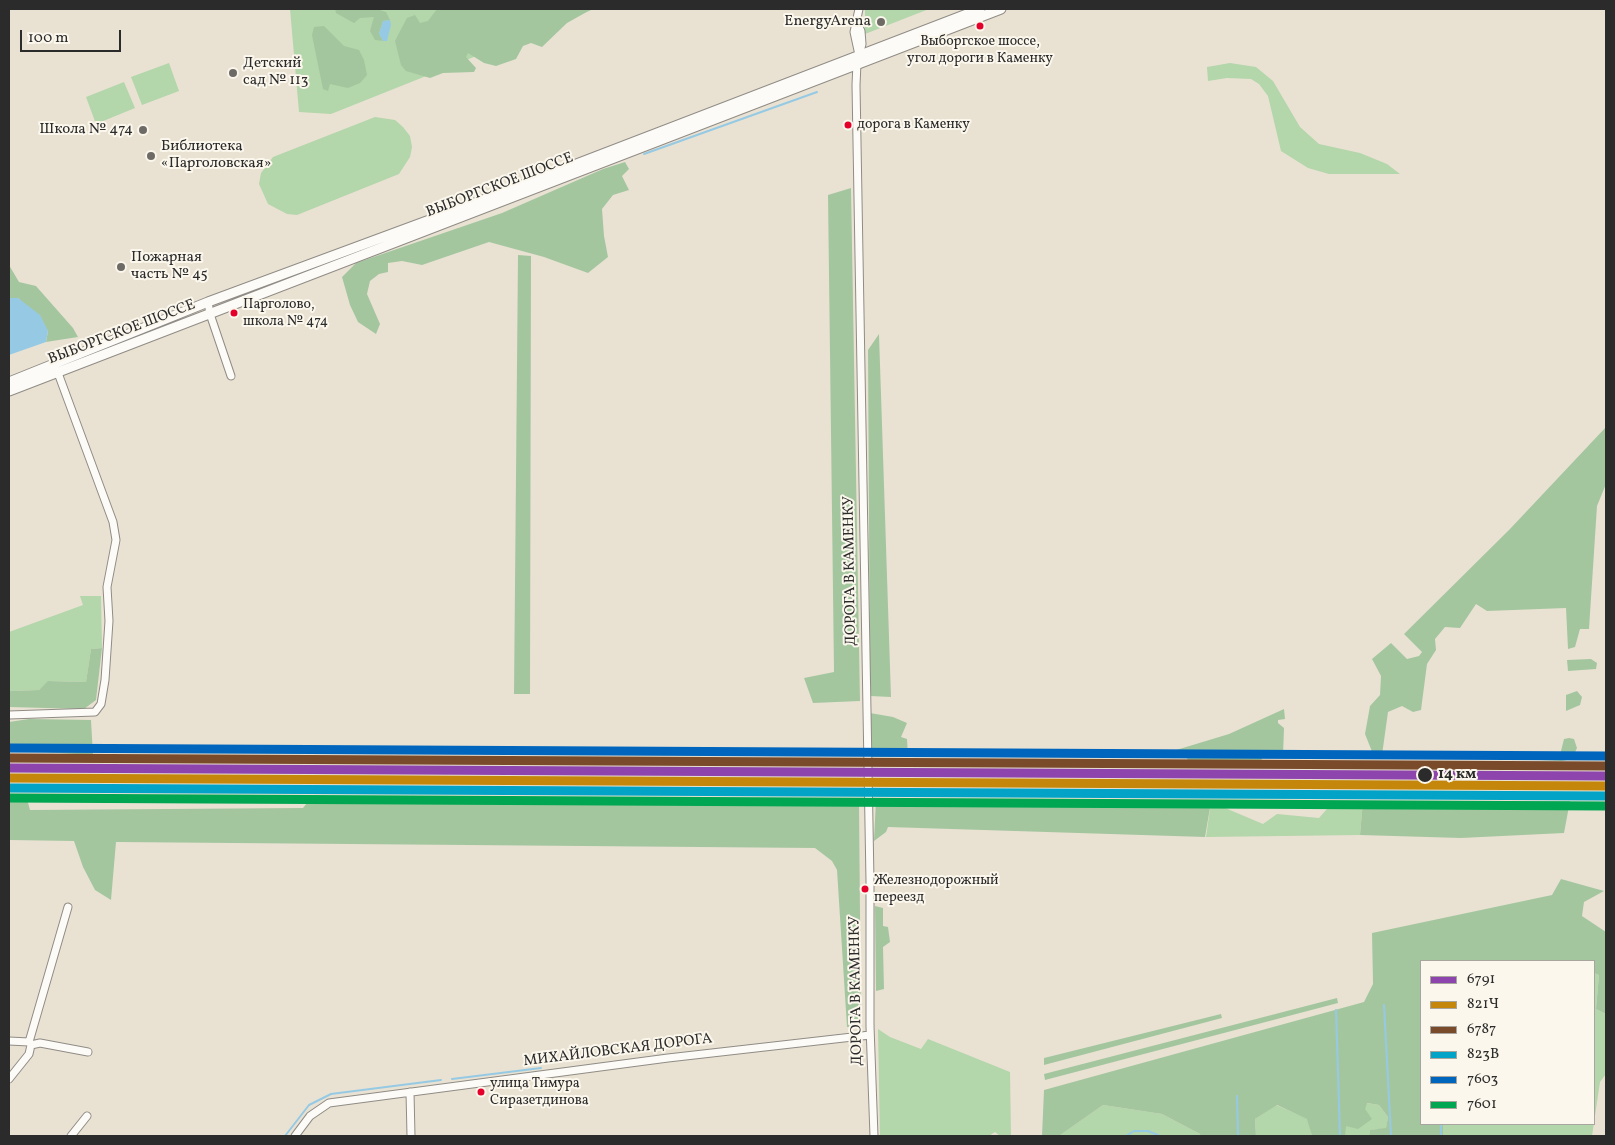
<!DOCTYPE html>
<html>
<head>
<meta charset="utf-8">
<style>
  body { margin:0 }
  #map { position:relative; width:1615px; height:1145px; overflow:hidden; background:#e9e2d3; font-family:Vollkorn,serif }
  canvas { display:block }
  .frame { position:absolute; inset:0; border:10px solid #2b2b2b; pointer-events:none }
  .legend { position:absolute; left:1420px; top:960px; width:175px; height:165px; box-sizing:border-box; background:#fbf7ec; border:1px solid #a8a59f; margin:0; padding:6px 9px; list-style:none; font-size:15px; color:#2b2b2b }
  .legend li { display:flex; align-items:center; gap:10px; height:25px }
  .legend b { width:25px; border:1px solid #a8a59f }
  .scale { position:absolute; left:20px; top:30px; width:101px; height:22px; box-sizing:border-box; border:2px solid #2b2b2b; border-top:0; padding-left:6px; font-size:15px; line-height:18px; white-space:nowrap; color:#2b2b2b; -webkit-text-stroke:4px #fbf7ec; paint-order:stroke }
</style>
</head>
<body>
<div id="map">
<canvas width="1615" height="1145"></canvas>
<div class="frame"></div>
<ul class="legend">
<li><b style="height:6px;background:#8e44ad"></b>6791</li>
<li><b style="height:6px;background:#c4870b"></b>821Ч</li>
<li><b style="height:6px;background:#7a4b2a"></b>6787</li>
<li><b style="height:6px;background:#02a3c6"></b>823В</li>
<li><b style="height:6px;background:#0065bd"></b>7603</li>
<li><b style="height:6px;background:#00a651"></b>7601</li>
</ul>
<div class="scale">100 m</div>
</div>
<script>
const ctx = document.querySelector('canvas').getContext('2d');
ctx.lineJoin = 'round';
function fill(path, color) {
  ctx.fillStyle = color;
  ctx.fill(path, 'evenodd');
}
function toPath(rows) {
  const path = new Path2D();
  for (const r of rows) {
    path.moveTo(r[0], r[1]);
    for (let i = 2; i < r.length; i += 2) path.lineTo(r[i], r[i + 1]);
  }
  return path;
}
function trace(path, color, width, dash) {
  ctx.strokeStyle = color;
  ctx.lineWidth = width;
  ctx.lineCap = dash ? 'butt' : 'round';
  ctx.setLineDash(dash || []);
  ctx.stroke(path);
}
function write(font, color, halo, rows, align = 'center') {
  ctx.font = font + ' Vollkorn,serif';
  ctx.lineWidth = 4;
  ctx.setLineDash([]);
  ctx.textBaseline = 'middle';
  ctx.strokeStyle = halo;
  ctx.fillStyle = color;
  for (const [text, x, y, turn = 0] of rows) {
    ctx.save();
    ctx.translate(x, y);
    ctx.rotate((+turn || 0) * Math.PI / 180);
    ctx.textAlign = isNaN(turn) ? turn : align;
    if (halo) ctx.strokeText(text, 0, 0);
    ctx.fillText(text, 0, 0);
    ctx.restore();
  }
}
fill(toPath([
  [290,9,594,9,331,114,299,112],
  [865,9,929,9,865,34],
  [169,63,179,91,142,105,131,77],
  [1230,63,1256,67,1273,81,1300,127,1319,144,1360,153,1387,164,1400,174,1329,174,1308,168,1281,151,1268,96,1259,84,1251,79,1227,78,1208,81,1207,67],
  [124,82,135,108,96,124,86,97],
  [375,117,395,120,403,127,410,136,412,147,410,157,399,174,297,215,287,214,268,204,259,184,261,173,273,157],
  [80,596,101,596,102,648,91,649,86,682,49,681,39,690,9,691,9,632,83,605],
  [1334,801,1363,801,1360,835,1206,837,1211,802,1263,824,1277,814,1319,818],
  [1594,973,1599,975,1596,1009,1606,1014,1606,1074,1600,1082,1592,1136,1443,1136,1443,1124,1594,1124],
  [878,1029,890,1037,921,1049,928,1039,1010,1072,1011,1136,1000,1136,995,1132,989,1136,880,1136],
  [1366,1103,1379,1105,1388,1117,1386,1129,1370,1130,1369,1136,1345,1136,1345,1126,1364,1109],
  [1103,1105,1162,1114,1200,1134,1231,1136,1059,1136],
  [1276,1105,1308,1119,1312,1136,1256,1136,1255,1119]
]), '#b3d6aa');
fill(toPath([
  [335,9,377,9,386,12,390,20,383,21,379,33,383,41,375,40,370,31,374,17,360,18,354,23,336,13],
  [437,9,592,9,567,23,542,47,531,43,523,46,516,59,496,66,484,63,468,53,466,57,476,68,474,72,443,73,430,78,406,71,401,65,395,41,398,35,407,18,415,15,420,23,428,21],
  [324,26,344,46,359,50,364,60,367,75,360,83,348,88,330,84,328,91,323,89,312,35,314,27],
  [625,162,629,169,622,176,629,190,613,195,602,209,604,236,608,257,588,273,544,257,489,242,422,265,402,261,388,263,388,272,379,274,370,281,367,294,380,324,376,334,358,322,350,305,342,277,356,263,502,213,603,169],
  [851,188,860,701,813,703,804,678,834,672,828,195],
  [518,255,531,256,530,694,514,694],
  [9,265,19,282,36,286,73,328,78,337,46,342,48,331,18,298,9,298],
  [879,334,891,697,870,696,868,350],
  [1606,427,1606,484,1597,506,1589,629,1580,629,1575,647,1568,649,1566,608,1487,611,1476,604,1460,628,1445,627,1435,639,1436,650,1427,664,1421,710,1413,712,1402,706,1388,712,1382,755,1373,754,1365,734,1370,706,1380,695,1381,676,1372,659,1391,643,1407,659,1419,656,1422,652,1404,634,1509,530],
  [102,648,96,700,84,709,9,707,9,691,39,690,48,681,86,682,91,649],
  [1591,659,1597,663,1596,669,1568,671,1567,660],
  [1577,691,1582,697,1580,705,1566,711,1566,695],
  [1284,709,1285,719,1278,720,1278,723,1284,728,1283,756,1276,755,1273,750,1268,750,1260,762,1188,761,1186,755,1164,758,1163,754,1229,734],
  [870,713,893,717,907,723,901,737,907,739,908,756,872,757],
  [29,719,91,720,93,755,9,750,9,722],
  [1569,738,1574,739,1577,748,1572,759,1562,761,1539,760,1538,756,1560,755,1564,739],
  [311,798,859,802,861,1026,847,1027,837,870,832,861,815,848,116,842,111,900,95,890,83,867,74,841,9,840,9,801,27,799,30,810,303,808],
  [876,799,1211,802,1205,837,888,827,886,832,874,841],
  [1363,801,1570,801,1564,833,1461,838,1360,835],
  [1561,879,1604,891,1584,902,1582,916,1606,932,1606,1014,1596,1009,1599,975,1594,973,1594,961,1421,961,1421,1124,1443,1124,1443,1136,1369,1136,1370,1130,1386,1128,1388,1117,1379,1105,1367,1103,1365,1109,1372,1119,1358,1129,1346,1126,1345,1136,1312,1136,1307,1119,1277,1105,1255,1119,1256,1136,1201,1136,1200,1134,1162,1114,1103,1105,1059,1136,1042,1136,1044,1090,1364,1002,1373,984,1372,933,1552,895],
  [875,906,883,908,883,926,888,927,890,942,883,947,884,989,876,991],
  [1337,998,1338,1003,1045,1080,1044,1074],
  [1221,1014,1222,1018,1044,1065,1044,1058]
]), '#a4c69f');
fill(toPath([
  [390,20,391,25,387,41,383,41,379,34,383,21],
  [9,298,18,298,40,315,48,331,46,342,9,355]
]), '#96cae4');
trace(toPath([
  [644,154,817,92],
  [1384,1005,1391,1136],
  [1336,1010,1340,1136],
  [452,1079,541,1068],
  [1237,1096,1238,1136],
  [1441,1124,1441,1136],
  [285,1136,309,1105,331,1094,441,1080],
  [1126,1136,1134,1131,1148,1131,1160,1136]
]), '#96cae4', 2);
const minor = toPath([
  [856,21,861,31,862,44,857,63,856,85,870,881,870,1026,874,1136],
  [859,55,854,32,859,9],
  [208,302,210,314,231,376],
  [9,715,95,712,101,704,105,680,109,621,107,587,116,540,113,522,58,373],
  [9,1041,29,1042,31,1045,40,1043,88,1052],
  [29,1042,68,907],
  [9,1079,29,1054,31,1045],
  [410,1092,411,1136],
  [71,1136,87,1116],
  [295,1136,310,1116,329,1103,668,1058,870,1035]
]);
const major = toPath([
  [9,382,208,302,462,208,980,9],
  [9,391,1001,9]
]);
trace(minor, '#908c85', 9);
trace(major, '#908c85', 11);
trace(minor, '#fcfbf8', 7);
trace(major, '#fcfbf8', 9);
trace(toPath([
  [9,768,1606,776]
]), '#8e44ad', 9);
trace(toPath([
  [9,778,1606,786]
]), '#c4870b', 9);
trace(toPath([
  [9,758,1606,766]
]), '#7a4b2a', 9);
trace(toPath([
  [9,788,1606,796]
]), '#02a3c6', 9);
trace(toPath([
  [9,748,1606,756]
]), '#0065bd', 9);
trace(toPath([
  [9,798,1606,806]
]), '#00a651', 9);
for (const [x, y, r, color] of [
  [881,22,5,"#6e6b66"],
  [980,26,4.5,"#e4002b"],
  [233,73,5,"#6e6b66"],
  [848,125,4.5,"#e4002b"],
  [143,130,5,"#6e6b66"],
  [151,156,5,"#6e6b66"],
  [121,267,5,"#6e6b66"],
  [234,313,4.5,"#e4002b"],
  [1425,775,8,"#2b2b2b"],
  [865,889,4.5,"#e4002b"],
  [481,1092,4.5,"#e4002b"]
]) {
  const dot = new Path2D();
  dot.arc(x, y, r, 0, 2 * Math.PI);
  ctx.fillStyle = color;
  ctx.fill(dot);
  trace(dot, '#fbf7ec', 2);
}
write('14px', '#2b2b2b', '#fbf7ec', [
  ["Выборгское шоссе,",980,42,"center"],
  ["угол дороги в Каменку",980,59,"center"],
  ["дорога в Каменку",857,125],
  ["Парголово,",243,305],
  ["школа № 474",243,322],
  ["Железнодорожный",874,881],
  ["переезд",874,898],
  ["улица Тимура",490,1084],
  ["Сиразетдинова",490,1101]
], 'left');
write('15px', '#2b2b2b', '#fbf7ec', [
  ["EnergyArena",871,22,"right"],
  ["Детский",243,64],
  ["сад № 113",243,81],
  ["Школа № 474",133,130,"right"],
  ["Библиотека",161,147],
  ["«Парголовская»",161,164],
  ["Пожарная",131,258],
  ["часть № 45",131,275]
], 'left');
write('15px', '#2b2b2b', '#fbf7ec', [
  ["ВЫБОРГСКОЕ ШОССЕ",500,186,-21],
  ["ВЫБОРГСКОЕ ШОССЕ",122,333,-21],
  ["ДОРОГА В КАМЕНКУ",851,571,-91],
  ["ДОРОГА В КАМЕНКУ",857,991,-91],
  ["МИХАЙЛОВСКАЯ ДОРОГА",618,1051,-7]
]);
write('bold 15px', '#2b2b2b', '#fbf7ec', [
  ["14 км",1438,775]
], 'left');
</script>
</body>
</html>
